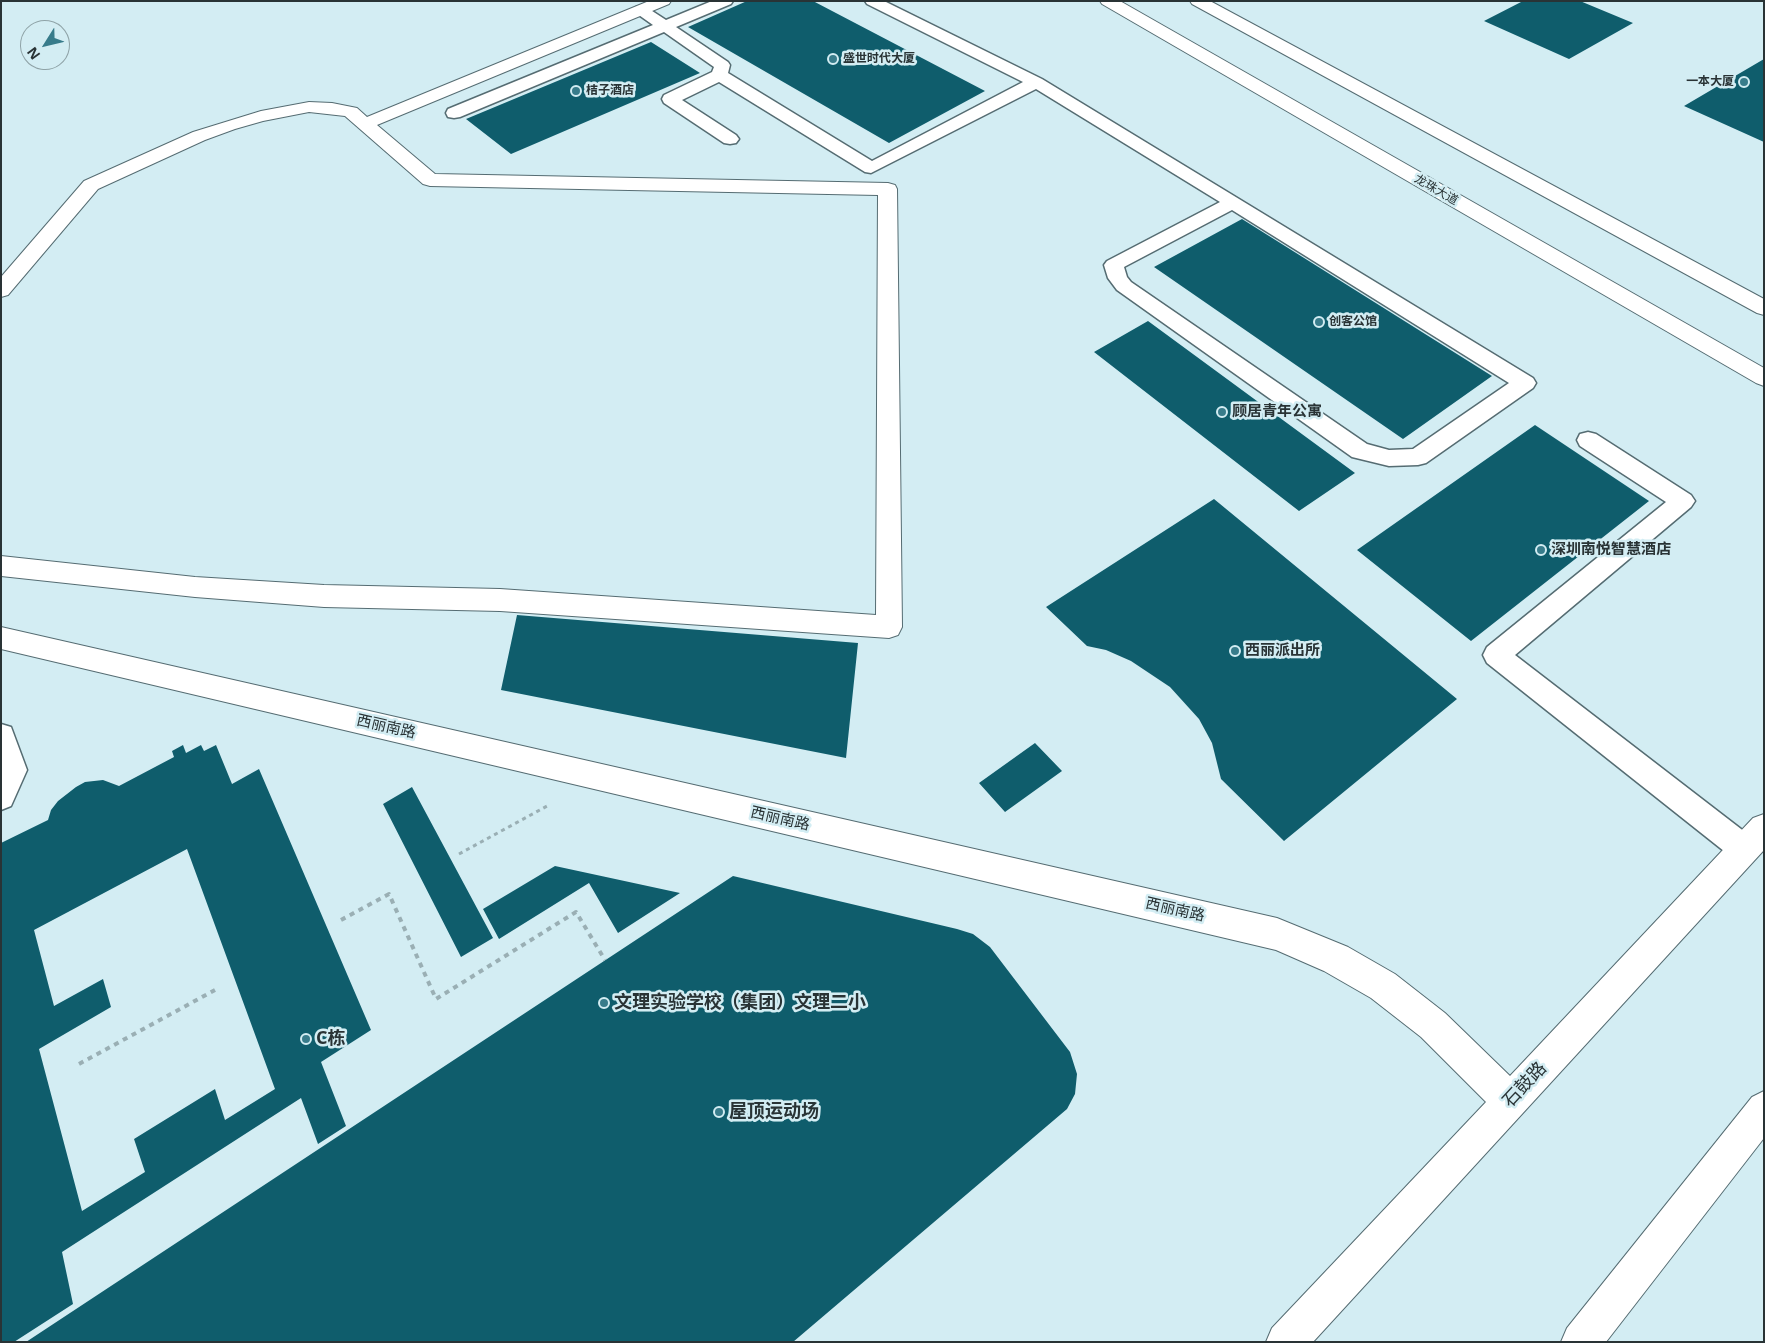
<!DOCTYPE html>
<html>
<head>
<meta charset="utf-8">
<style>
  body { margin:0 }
  #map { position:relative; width:1765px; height:1343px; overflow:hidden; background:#d3edf3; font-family:"Open Sans",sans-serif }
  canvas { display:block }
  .frame { position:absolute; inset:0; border:2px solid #293335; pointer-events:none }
  .north { position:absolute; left:20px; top:20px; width:50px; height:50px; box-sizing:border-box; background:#d3edf3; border:1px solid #8fa3a7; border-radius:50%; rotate:234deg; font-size:14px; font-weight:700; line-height:20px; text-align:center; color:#293335 }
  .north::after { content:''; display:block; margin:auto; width:18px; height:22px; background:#387c8b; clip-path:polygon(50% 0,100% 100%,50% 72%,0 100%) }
</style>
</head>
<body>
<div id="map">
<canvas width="1765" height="1343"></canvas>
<div class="frame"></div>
<div class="north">N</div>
</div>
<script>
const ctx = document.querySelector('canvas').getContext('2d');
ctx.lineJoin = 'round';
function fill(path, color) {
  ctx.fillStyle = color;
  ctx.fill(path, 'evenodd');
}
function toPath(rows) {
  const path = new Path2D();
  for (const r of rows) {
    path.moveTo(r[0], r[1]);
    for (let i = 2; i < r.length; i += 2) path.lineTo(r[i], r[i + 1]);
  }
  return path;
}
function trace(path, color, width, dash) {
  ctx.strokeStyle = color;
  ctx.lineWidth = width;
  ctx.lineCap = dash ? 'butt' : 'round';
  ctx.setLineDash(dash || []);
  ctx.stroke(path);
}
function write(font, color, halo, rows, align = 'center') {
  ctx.font = font + ' "Open Sans","Noto Sans SC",sans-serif';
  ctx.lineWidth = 5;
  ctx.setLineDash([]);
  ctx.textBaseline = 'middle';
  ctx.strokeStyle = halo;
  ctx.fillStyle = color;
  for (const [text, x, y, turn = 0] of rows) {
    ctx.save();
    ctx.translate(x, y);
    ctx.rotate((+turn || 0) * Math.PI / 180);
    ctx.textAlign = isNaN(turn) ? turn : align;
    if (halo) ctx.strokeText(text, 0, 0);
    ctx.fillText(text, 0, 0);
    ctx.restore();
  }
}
fill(toPath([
  [747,1,813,1,985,91,889,143,688,27],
  [1523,1,1580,1,1633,23,1569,59,1484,21],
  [651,42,700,73,511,154,466,119],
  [1764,59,1764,142,1684,106],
  [1242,219,1492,376,1403,439,1154,267],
  [1148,321,1355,473,1299,511,1094,352],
  [1535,425,1649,501,1471,641,1357,550],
  [1214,499,1457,699,1284,841,1221,779,1212,743,1199,719,1170,687,1131,661,1106,650,1087,646,1046,607],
  [517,615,858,643,846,758,501,690],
  [1035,743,1062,771,1005,812,979,783],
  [183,745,186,753,201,745,204,751,216,745,232,784,259,769,371,1030,321,1062,346,1126,318,1144,301,1098,62,1252,73,1304,14,1342,1,1342,1,843,48,820,51,810,58,801,76,787,85,782,103,780,119,786,174,757,172,751],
  [187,849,275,1089,225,1120,215,1089,134,1139,145,1172,82,1211,39,1049,111,1007,103,979,54,1006,34,930],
  [412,787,493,938,461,957,383,804],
  [555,866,680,893,618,933,589,883,499,939,483,909],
  [733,876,957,929,973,934,990,947,1070,1052,1077,1074,1075,1094,1067,1109,793,1342,26,1342]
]), '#0f5d6c');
const lane = toPath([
  [712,1,733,1,731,4,676,27,728,62,730,65,728,73,872,161,1023,82,867,4,865,1,884,1,1042,79,1533,378,1536,383,1533,388,1426,463,1418,465,1389,466,1352,457,1117,290,1108,278,1104,265,1107,261,1220,202,1036,89,871,173,865,172,719,82,682,100,736,135,739,139,736,143,730,144,724,143,664,103,662,99,664,95,712,72,714,67,664,32,460,117,454,118,448,117,446,113,448,109,653,25,636,13,633,10,636,7,646,7,666,20,712,1],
  [1232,210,1509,383,1413,449,1389,450,1367,444,1131,282,1127,277,1124,267,1232,210],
  [1588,432,1596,434,1691,495,1695,501,1691,507,1515,655,1754,839,1759,849,1754,859,1744,863,1734,859,1487,663,1483,655,1487,647,1666,502,1580,446,1577,440,1580,434,1588,432],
  [1,724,11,727,27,770,11,806,1,810,1,724]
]);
const street = toPath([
  [649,1,671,1,669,4,377,125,435,174,888,183,895,185,897,189,902,627,898,635,889,638,500,611,324,607,195,597,1,576,1,556,195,577,324,585,500,589,876,615,878,195,430,186,423,184,345,116,309,112,263,121,235,129,205,140,98,189,8,295,1,297,1,277,84,181,193,132,261,111,309,102,332,103,357,108,367,117,649,1]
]);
const secondary = toPath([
  [1,627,1277,918,1348,947,1395,974,1445,1013,1510,1076,1753,818,1764,814,1764,850,1313,1342,1266,1342,1272,1328,1486,1102,1421,1037,1371,998,1324,971,1276,950,1,649,1,627],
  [1764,1091,1764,1138,1606,1342,1561,1342,1567,1328,1752,1097,1764,1091]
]);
const primary = toPath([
  [1100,1,1120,1,1764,368,1764,386,1756,383,1102,4,1100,1],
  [1190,1,1210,1,1764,299,1764,315,1757,313,1192,4,1190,1]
]);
trace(lane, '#556c72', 3);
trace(street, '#556c72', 2);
trace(secondary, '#556c72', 2);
trace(primary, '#556c72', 2);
trace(toPath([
  [459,854,549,805]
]), '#9aafb4', 3, [4, 4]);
trace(toPath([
  [341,920,389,894,436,999,576,912,605,960],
  [79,1064,215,990]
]), '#9aafb4', 4, [5, 5]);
fill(lane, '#fff');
fill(street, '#fff');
fill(secondary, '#fff');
fill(primary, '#fff');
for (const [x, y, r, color] of [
  [833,59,5,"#387c8b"],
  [1744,82,5,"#387c8b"],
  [576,91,5,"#387c8b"],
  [1319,322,5,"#387c8b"],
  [1222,412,5,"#387c8b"],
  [1541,550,5,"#387c8b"],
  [1235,651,5,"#387c8b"],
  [604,1003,5,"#387c8b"],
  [306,1039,5,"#387c8b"],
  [719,1112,5,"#387c8b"]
]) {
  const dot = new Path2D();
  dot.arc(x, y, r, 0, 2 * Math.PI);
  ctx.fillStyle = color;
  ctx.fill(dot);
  trace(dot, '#d3edf3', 2);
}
write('bold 12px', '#293335', '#d3edf3', [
  ["盛世时代大厦",843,59],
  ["一本大厦",1734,82,"right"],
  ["桔子酒店",586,91],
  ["创客公馆",1329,322]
], 'left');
write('12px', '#293335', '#d3edf3', [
  ["龙珠大道",1436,190,30]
]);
write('bold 15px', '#293335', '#d3edf3', [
  ["顾居青年公寓",1232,412],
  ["深圳南悦智慧酒店",1551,550],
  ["西丽派出所",1245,651]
], 'left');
write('15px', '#293335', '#d3edf3', [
  ["西丽南路",386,727,13],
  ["西丽南路",780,819,13],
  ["西丽南路",1175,910,13]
]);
write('bold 18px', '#293335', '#d3edf3', [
  ["文理实验学校（集团）文理二小",614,1003],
  ["C栋",316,1039],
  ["屋顶运动场",729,1112]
], 'left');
write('18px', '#293335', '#d3edf3', [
  ["石鼓路",1525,1085,-47]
]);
</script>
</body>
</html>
